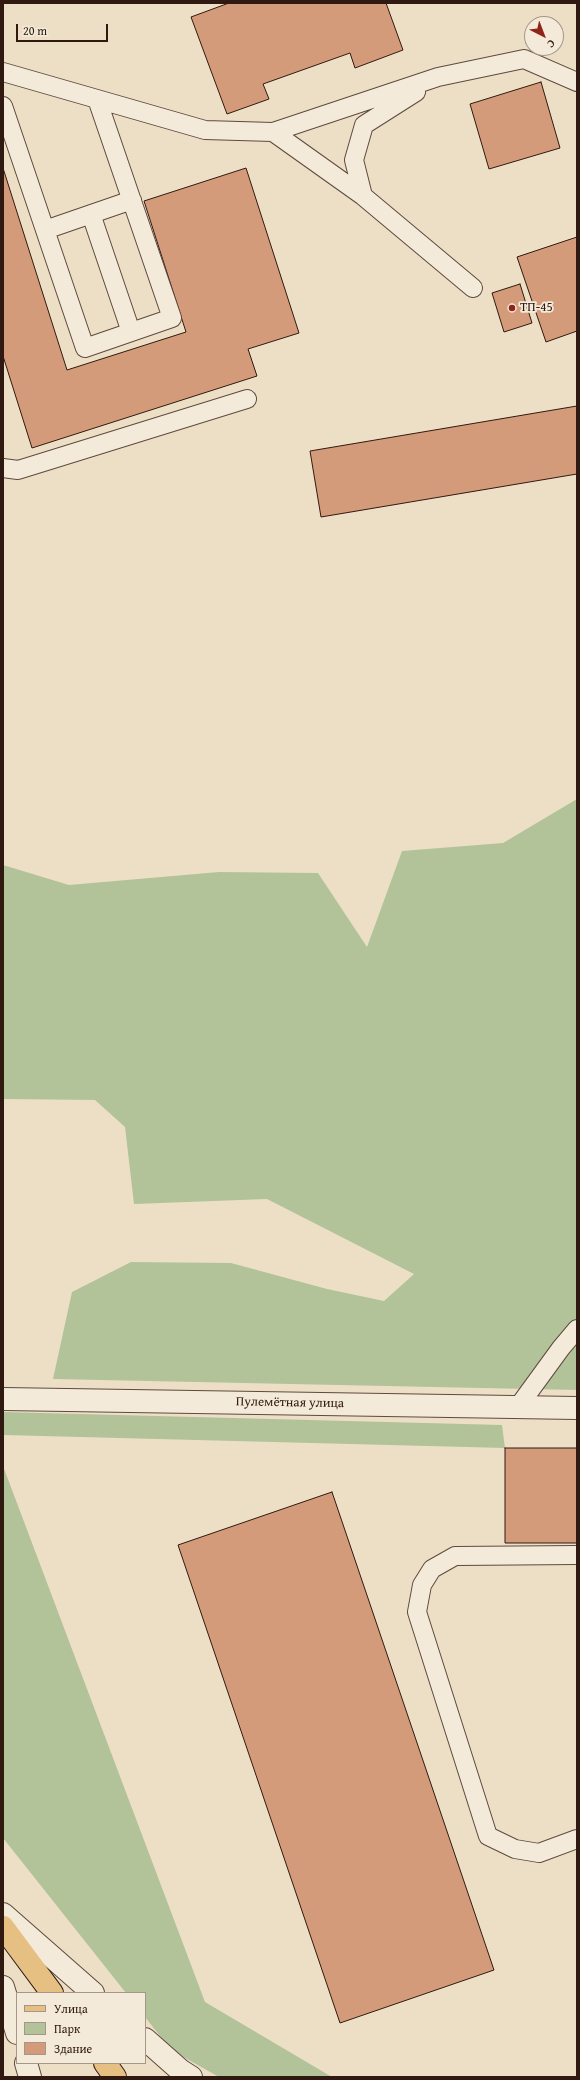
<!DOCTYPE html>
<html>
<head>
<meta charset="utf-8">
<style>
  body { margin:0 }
  #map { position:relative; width:580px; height:2080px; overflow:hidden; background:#eddfc6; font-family:"Gentium Book Plus",serif }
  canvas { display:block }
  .frame { position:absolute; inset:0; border:4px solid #301910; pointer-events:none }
  .legend { position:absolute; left:16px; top:1992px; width:130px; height:72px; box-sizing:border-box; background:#f3eada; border:1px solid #a59689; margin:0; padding:5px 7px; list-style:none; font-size:12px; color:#301910 }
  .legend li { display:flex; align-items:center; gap:8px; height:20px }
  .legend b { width:20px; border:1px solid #a59689 }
  .north { position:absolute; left:524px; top:16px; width:40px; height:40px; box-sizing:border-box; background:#f3eada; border:1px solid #a59689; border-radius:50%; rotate:138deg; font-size:11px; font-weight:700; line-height:16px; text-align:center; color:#301910 }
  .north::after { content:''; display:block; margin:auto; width:14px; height:18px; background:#8f2418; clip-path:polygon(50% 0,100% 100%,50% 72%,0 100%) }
  .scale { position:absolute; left:16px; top:24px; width:92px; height:18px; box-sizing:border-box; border:2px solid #301910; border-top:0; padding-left:5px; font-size:12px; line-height:14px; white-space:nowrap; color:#301910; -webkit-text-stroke:3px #f3eada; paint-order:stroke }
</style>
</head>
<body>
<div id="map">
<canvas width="580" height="2080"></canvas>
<div class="frame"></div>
<ul class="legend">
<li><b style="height:5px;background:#e6c083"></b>Улица</li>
<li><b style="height:11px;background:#b2c399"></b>Парк</li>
<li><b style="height:11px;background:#d49b7a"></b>Здание</li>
</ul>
<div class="north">С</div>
<div class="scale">20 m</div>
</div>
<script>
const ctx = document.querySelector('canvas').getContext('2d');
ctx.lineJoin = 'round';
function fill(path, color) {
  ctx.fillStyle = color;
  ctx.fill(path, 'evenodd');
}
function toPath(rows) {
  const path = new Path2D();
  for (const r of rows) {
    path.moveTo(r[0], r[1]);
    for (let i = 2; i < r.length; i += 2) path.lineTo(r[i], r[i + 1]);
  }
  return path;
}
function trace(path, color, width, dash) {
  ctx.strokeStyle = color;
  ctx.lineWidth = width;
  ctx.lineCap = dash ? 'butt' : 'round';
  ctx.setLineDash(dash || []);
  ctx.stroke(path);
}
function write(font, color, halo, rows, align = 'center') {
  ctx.font = font + ' "Gentium Book Plus",serif';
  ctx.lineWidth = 3.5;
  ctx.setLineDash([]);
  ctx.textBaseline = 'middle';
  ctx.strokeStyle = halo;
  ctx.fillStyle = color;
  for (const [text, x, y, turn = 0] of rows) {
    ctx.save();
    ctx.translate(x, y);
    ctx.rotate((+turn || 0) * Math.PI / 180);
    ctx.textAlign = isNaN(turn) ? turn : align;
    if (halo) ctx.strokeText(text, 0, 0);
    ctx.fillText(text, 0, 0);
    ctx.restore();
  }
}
fill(toPath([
  [577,799,577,1390,53,1379,72,1292,131,1262,231,1263,327,1289,384,1301,414,1274,267,1199,134,1204,125,1127,95,1100,3,1099,3,865,69,885,219,872,318,873,367,947,402,851,503,843],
  [3,1412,502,1425,505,1448,3,1435],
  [3,1466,205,2002,332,2077,219,2077,171,2050,145,2017,145,1993,126,1993,3,1838]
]), '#b2c399');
const building = toPath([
  [229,3,386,3,403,50,355,68,350,53,263,84,269,99,227,114,191,17,229,3],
  [541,82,560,148,489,169,470,104,541,82],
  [3,168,67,370,186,332,144,201,246,168,299,333,248,349,257,376,32,448,3,356,3,168],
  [577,237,577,331,546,342,517,257,577,237],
  [520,284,532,323,504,332,492,293,520,284],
  [577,406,577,474,321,517,310,451,577,406],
  [505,1448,577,1448,577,1543,505,1543,505,1448],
  [332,1492,494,1970,340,2023,178,1545,332,1492]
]);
fill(building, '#d49b7a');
trace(building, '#301910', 1);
const lane = toPath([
  [3,72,205,130,273,132,438,77,524,59,577,82],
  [3,106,85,348,172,318,97,99],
  [273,132,363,196,473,288],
  [363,196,354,160,364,125,416,92],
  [91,214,131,332],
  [45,230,132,200],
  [3,468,18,470,247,399],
  [518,1407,561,1348,577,1329],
  [577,1555,455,1556,432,1569,422,1585,417,1612,488,1836,515,1849,539,1853,577,1839]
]);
const street = toPath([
  [3,1399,577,1408],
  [3,1914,93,1993],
  [3,1987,17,2033],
  [145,2039,180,2070,191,2077],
  [26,2063,30,2077]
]);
const primary = toPath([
  [3,1927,52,1993],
  [105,2063,115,2077]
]);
trace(lane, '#5f4a3e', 20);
trace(street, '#5f4a3e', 24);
trace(primary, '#301910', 24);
trace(lane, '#f3eada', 18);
trace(street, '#f3eada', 22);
trace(primary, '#e6c083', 22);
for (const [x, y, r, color] of [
  [512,308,4,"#8f2418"]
]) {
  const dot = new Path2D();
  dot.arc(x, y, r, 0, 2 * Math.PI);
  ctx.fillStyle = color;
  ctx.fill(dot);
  trace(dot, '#f3eada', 1.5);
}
write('13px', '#301910', '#f3eada', [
  ["ТП-45",520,308]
], 'left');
write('13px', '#301910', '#f3eada', [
  ["Пулемётная улица",290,1403,1]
]);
</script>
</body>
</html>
